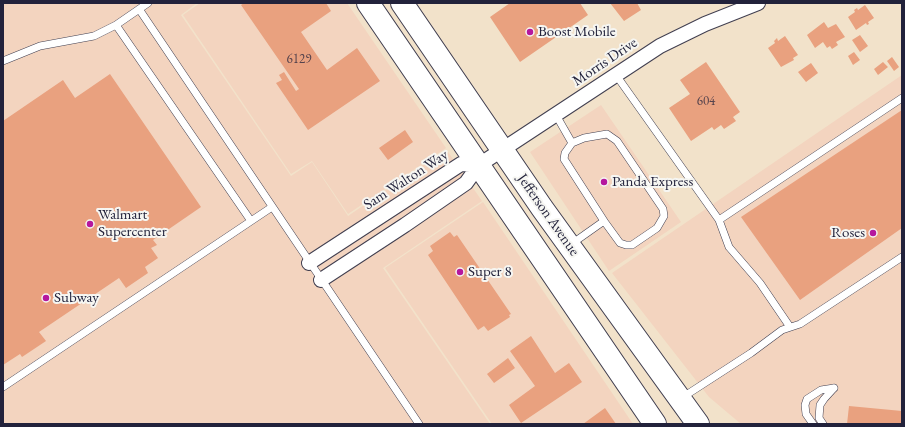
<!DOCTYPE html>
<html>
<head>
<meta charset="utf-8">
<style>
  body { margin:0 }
  #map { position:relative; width:905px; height:427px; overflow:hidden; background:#f2e2ca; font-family:"EB Garamond",serif }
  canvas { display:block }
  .frame { position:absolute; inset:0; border:4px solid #22223b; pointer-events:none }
</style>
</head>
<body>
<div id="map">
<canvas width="905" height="427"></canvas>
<div class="frame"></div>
</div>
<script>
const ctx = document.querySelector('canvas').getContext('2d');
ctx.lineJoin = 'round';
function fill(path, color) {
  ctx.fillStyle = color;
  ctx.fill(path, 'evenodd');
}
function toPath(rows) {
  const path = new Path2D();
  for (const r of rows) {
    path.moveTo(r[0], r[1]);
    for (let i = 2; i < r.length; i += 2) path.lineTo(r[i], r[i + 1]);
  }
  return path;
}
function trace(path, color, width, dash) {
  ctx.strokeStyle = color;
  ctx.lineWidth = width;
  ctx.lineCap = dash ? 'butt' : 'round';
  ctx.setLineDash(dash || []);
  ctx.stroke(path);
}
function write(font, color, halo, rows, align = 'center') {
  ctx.font = font + ' "EB Garamond",serif';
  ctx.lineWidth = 4;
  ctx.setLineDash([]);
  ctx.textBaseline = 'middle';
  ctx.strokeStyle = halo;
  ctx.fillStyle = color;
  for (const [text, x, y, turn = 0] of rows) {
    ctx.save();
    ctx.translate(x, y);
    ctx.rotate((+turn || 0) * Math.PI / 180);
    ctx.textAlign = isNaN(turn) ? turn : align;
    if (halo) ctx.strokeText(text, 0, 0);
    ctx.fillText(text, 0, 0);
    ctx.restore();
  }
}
fill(toPath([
  [3,3,197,3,181,15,291,176,312,162,348,216,446,149,482,201,383,268,490,424,3,424],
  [200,3,347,3,446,148,348,214,312,161,291,174,183,15],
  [902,75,902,424,741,424,709,397,612,273],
  [601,105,681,222,609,271,530,152],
  [483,202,633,424,492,424,385,268]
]), '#f3d4bf');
fill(toPath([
  [244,3,326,3,331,11,301,32,327,70,357,48,380,81,308,130,276,83,282,80,279,75,284,72,296,91,299,89,241,5],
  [510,3,580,3,588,15,520,62,490,17],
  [610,3,637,3,641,10,624,21],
  [865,5,874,18,868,22,869,24,867,25,866,23,856,30,848,17,855,12,854,10,857,8,858,10],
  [824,22,828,28,836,24,845,37,836,42,838,45,832,49,830,46,827,48,823,42,815,48,807,35],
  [860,35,868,46,860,52,852,40],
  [785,36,798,55,793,58,794,60,781,67,768,48,775,43,774,41,777,38,778,41],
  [854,52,860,60,853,65,848,56],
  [892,57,899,67,894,71,887,61],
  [706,62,740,112,733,117,736,121,724,129,721,125,714,130,712,127,691,141,669,108,690,94,680,80],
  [883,62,888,67,878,75,874,69],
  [811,63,818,73,806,82,798,72],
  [110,74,201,207,153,240,157,245,151,248,158,258,145,267,148,273,126,288,119,278,39,332,46,341,22,357,20,354,3,365,3,121,63,80,75,98],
  [902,110,902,228,800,300,741,217],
  [405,130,413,142,388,160,379,148],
  [450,232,454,237,457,235,511,314,509,315,510,317,488,331,484,326,478,330,428,255,433,251,430,246],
  [531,336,555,373,569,363,582,382,521,423,509,405,535,386,510,351],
  [508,358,515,368,494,383,487,374],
  [849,406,902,411,902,424,847,424],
  [605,408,616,424,583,424]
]), '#e9a17f');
const lane = toPath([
  [139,9,419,424],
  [116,25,251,221],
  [3,61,40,46,94,36,116,25,148,3],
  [616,75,719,220,729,247,760,283,790,327],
  [556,115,572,143,565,153,564,159,604,221,570,245],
  [572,143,584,138,607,134,617,141,663,209,664,216,657,228,632,245,626,245,620,243,604,221],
  [719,220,902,98],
  [3,387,272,207],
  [683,397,751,353,782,330,800,324,902,257],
  [813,424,806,414,805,405,807,399,821,390,834,388],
  [823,424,819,418,820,405,824,399,834,388]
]);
const street = toPath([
  [309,263,461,164,479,165],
  [321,280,405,225,466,183,479,165,660,46,705,24,758,3]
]);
const primary = toPath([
  [368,3,655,424],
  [402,3,542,208,698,424]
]);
trace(lane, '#413f50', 8);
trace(street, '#413f50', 16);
trace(primary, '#413f50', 24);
trace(lane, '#fff', 7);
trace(street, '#fff', 14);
trace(primary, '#fff', 22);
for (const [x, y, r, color] of [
  [530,32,4,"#b5179e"],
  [604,182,4,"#b5179e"],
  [90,224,4,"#b5179e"],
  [873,233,4,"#b5179e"],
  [460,272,4,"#b5179e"],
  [46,298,4,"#b5179e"]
]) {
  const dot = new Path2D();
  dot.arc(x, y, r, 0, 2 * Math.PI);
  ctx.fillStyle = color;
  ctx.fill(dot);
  trace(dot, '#f6f6f2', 1.5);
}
write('13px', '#54424c', null, [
  ["6129",299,59],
  ["604",706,101]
]);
write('15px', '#22223b', '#f6f6f2', [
  ["Boost Mobile",538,32],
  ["Panda Express",612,182],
  ["Walmart",98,215],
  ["Supercenter",98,232],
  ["Roses",865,233,"right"],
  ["Super 8",468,272],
  ["Subway",54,298]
], 'left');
write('15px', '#22223b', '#f6f6f2', [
  ["Morris Drive",605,62,-34],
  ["Sam Walton Way",406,180,-33],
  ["Jefferson Avenue",548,215,55]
]);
</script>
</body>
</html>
